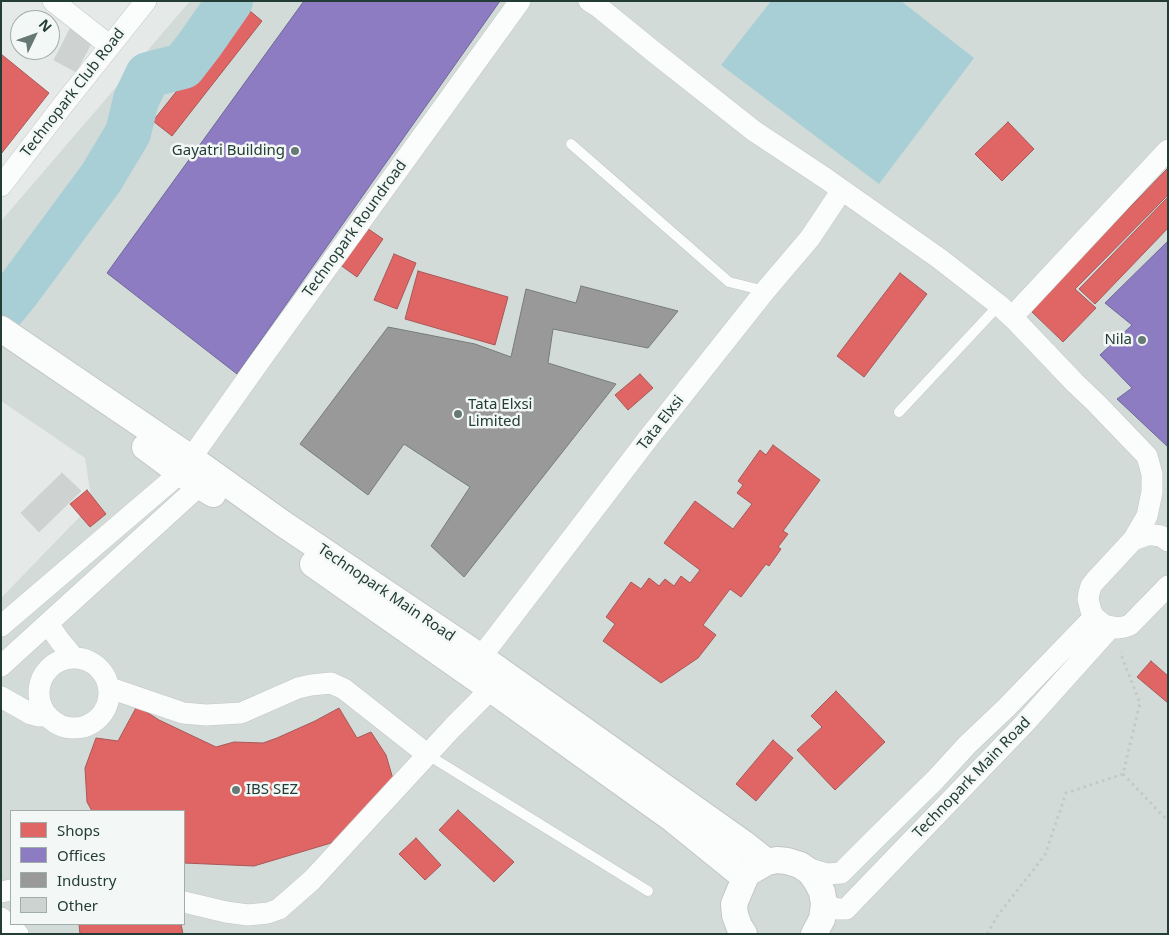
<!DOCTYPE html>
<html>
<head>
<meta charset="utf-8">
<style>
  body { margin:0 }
  #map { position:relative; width:1169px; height:935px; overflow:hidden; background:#e5eae8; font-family:"Noto Sans",sans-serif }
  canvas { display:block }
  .frame { position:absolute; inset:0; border:2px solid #233c36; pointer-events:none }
  .legend { position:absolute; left:10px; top:810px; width:175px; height:115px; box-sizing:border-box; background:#f3f8f6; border:1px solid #a0ada9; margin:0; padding:6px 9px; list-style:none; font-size:15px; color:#233c36 }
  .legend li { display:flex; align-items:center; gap:10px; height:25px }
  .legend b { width:25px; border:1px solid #a0ada9 }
  .north { position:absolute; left:10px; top:10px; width:50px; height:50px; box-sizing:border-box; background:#f3f8f6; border:1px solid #a0ada9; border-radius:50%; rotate:48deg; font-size:14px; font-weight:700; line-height:20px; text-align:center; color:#233c36 }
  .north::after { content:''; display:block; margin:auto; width:18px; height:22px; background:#677974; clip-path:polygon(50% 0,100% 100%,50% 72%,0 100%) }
</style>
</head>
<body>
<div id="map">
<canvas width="1169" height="935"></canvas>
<div class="frame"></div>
<ul class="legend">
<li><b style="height:14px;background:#e06666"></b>Shops</li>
<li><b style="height:14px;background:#8e7cc3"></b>Offices</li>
<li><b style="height:14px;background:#999"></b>Industry</li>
<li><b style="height:14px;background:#ced2d1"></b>Other</li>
</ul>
<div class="north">N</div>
</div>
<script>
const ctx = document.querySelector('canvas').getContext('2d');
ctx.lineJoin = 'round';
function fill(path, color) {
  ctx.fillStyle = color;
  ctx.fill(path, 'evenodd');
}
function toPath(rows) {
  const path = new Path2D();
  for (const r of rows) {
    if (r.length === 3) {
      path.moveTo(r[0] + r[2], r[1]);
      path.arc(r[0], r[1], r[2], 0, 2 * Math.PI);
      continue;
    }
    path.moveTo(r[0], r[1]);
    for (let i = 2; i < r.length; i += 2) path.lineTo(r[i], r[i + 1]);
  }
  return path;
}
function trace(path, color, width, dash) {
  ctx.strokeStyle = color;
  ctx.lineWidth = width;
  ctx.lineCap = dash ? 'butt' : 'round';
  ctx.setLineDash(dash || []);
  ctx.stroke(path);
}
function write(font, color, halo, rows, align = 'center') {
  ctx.font = font + ' "Noto Sans",sans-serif';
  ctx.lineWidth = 5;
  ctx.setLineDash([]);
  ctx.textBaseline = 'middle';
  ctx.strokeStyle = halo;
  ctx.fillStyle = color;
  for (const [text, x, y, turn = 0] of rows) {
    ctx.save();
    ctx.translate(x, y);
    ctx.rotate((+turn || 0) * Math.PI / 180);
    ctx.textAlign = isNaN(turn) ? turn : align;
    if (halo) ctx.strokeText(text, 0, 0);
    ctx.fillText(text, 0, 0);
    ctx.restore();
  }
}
fill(toPath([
  [190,1,1168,1,1168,934,1,934,1,598,92,504,85,458,1,401,1,221],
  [11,811,184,811,184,924,11,924]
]), '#d3dbd8');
fill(toPath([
  [771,1,901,1,974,58,879,184,721,65]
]), '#a8cfd6');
const shops = toPath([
  [244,6,262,21,172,136,153,121,244,6],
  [1,54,49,93,1,154,1,54],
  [1008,122,1034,149,1002,181,975,154,1008,122],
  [1168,168,1168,195,1075,289,1096,308,1063,342,1030,310,1168,168],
  [1168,197,1168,228,1095,304,1079,289,1168,197],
  [364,226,383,239,357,277,339,264,364,226],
  [394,254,416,263,397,309,374,300,394,254],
  [418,271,508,297,495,345,405,319,418,271],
  [900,273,927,294,864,377,837,356,900,273],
  [640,374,653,388,628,410,615,395,640,374],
  [773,445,820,480,783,531,788,534,778,547,781,549,769,566,766,564,741,597,730,589,703,625,716,635,698,658,661,683,603,641,615,624,606,617,631,582,641,589,649,578,659,586,665,579,674,586,681,576,690,583,700,570,664,543,695,501,733,529,752,504,737,493,743,485,738,481,760,450,766,455,773,445],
  [87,490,106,514,90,527,70,504,87,490],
  [1151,661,1168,676,1168,703,1137,677,1151,661],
  [836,691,885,742,835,790,797,750,822,727,811,716,836,691],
  [137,706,159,720,216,747,234,742,263,743,277,738,315,721,339,708,357,738,371,732,386,755,393,779,372,807,331,843,254,866,184,863,184,811,92,811,87,802,85,768,96,738,118,741,137,706],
  [773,740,793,758,756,801,736,784,773,740],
  [458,810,514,862,494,882,439,830,458,810],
  [416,838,441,865,425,880,399,854,416,838],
  [79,924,181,924,183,934,80,934,79,924]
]);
fill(shops, '#e06666');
trace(shops, '#a75958', 1);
const offices = toPath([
  [304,1,500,1,237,374,107,273,304,1],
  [1168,241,1168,447,1117,399,1132,388,1100,355,1132,325,1105,303,1168,241]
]);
fill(offices, '#8e7cc3');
trace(offices, '#6e6999', 1);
const industry = toPath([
  [581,286,678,311,648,348,553,329,548,363,616,384,464,577,431,546,470,487,404,444,368,495,300,444,388,327,475,344,511,357,526,289,576,303,581,286]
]);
fill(industry, '#999');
trace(industry, '#767d7b', 1);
trace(toPath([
  [1,311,16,293,101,178,128,133,136,100,148,75,183,66,200,44,230,1]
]), '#a8cfd6', 46);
const building = toPath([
  [71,27,94,38,76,72,54,60,71,27],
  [62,473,81,491,39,532,21,513,62,473]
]);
fill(building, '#ced2d1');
trace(building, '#cdd3d1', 1);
const service = toPath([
  [571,144,729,282,765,291],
  [899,412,999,305],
  [428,755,648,891]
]);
const minor = toPath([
  [53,1,110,46],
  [589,1,600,8,654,52,754,131,825,178,940,259,999,305,1015,320,1075,383,1096,403,1147,456,1152,474,1152,492,1147,516,1133,540,1095,581,1091,586,1089,593,1088,599,1091,611,1094,617,1104,625,1117,628,1124,627,1130,625,1168,586],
  [1,186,63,105,146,1],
  [1012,317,1168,150],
  [191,458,257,365,520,1],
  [1133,540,1147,535,1154,535,1161,536,1168,541],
  [48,624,60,641,74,658],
  [1,626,180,473],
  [481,657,650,436,765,291,810,238,842,190],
  [74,693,35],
  [1,666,200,485],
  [110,688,183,713,206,715,241,713,298,688,311,685,331,683,344,689,428,755],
  [1,697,31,714,38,716,48,716],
  [800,866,827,874,841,873,878,836,935,780,967,745,1006,708,1094,617],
  [1,892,11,890],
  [184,902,226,912,248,915,268,913,279,909,312,880,453,727,491,689],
  [824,904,837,909,846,909,1024,724,1111,627],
  [1,918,18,934]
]);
const tertiary = toPath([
  [1,329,191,458,282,523,481,657,743,843,767,862],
  [145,447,180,473,213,494],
  [313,564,491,689,671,818,745,878],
  [744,934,739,926,735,915,734,904,745,878,748,873,767,862,777,860,787,861,800,865,810,872,817,882,822,892,824,904,822,919,814,934]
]);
trace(service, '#c2c7c5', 11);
trace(minor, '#c2c7c5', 22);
trace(tertiary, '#c2c7c5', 28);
trace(toPath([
  [1123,774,1168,821],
  [987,934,998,915,1045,855,1066,793,1123,774,1140,703,1120,652]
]), '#c2cac6', 3, [2.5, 4]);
trace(service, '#fbfcfc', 10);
trace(minor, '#fbfcfc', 21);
trace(tertiary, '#fbfcfc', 26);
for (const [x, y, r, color] of [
  [295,151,5,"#677974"],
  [1142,340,5,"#677974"],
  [458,414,5,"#677974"],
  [236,790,5,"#677974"]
]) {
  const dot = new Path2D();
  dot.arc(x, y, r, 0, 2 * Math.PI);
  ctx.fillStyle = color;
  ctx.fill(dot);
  trace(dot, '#f3f8f6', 2);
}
write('15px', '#233c36', '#f3f8f6', [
  ["Technopark Club Road",73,93,-52],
  ["Technopark Roundroad",355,229,-54],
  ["Tata Elxsi",661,423,-52],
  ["Technopark Main Road",386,593,34],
  ["Technopark Main Road",972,778,-46]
]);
write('15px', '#233c36', '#f3f8f6', [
  ["Gayatri Building",285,151],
  ["Nila",1132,340],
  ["Tata Elxsi",468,405,"left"],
  ["Limited",468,422,"left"],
  ["IBS SEZ",246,790,"left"]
], 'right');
</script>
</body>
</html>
